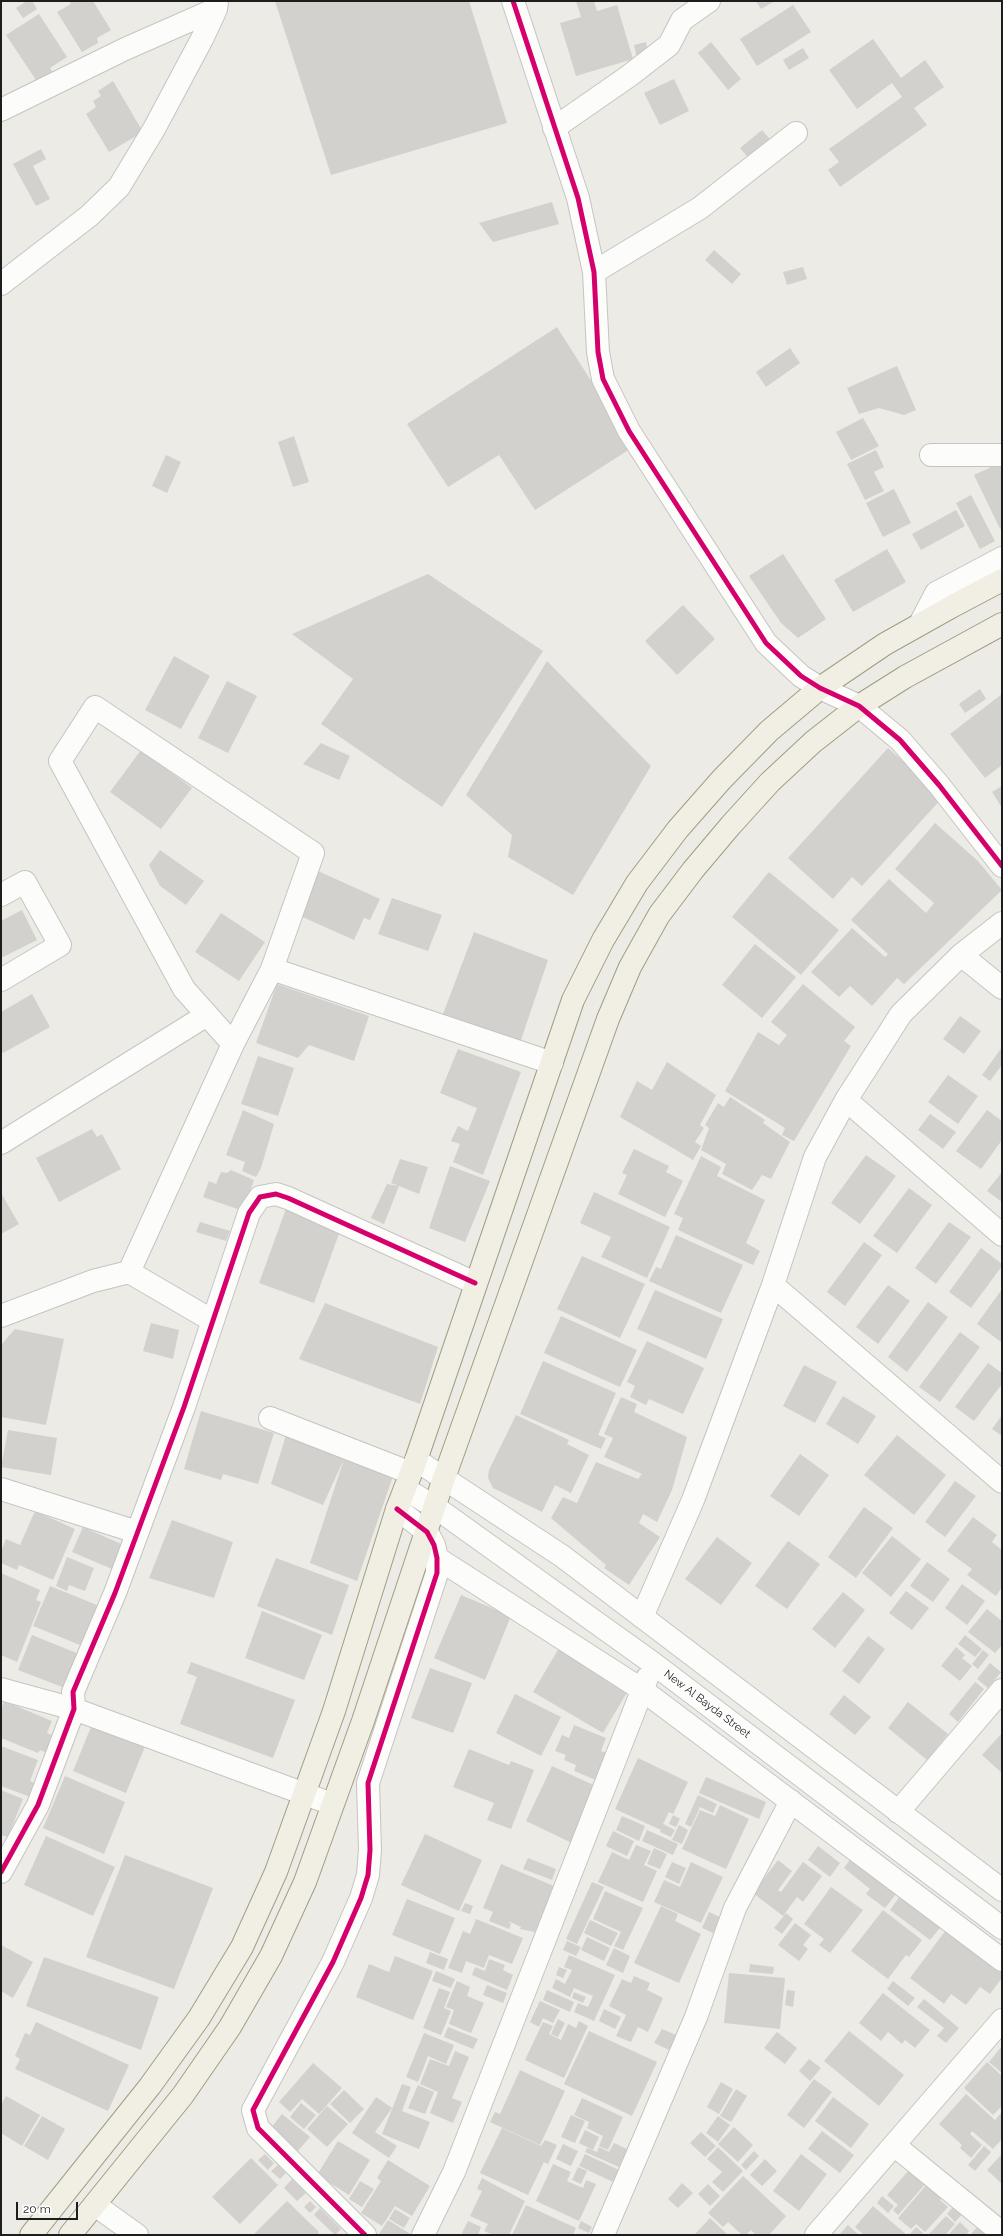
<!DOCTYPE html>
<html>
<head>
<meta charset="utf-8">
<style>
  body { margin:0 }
  #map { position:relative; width:1003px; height:2236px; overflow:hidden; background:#ecebe6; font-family:Raleway,sans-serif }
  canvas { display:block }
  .frame { position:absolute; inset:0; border:2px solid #1d1d1d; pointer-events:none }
  .scale { position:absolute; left:16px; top:2202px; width:62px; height:18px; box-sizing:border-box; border:2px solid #1d1d1d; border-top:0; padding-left:5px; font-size:12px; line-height:14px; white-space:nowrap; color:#1d1d1d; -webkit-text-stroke:3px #fff; paint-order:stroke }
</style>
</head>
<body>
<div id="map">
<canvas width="1003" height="2236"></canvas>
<div class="frame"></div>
<div class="scale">20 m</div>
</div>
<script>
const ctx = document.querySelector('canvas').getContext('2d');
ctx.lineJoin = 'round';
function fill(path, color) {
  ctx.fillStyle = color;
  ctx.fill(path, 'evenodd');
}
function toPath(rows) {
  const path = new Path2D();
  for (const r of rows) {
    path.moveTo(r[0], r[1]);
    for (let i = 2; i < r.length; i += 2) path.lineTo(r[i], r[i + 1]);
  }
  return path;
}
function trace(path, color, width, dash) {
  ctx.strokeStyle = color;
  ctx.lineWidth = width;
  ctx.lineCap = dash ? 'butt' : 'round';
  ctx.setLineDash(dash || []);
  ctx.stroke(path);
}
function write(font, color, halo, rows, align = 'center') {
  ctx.font = font + ' Raleway,sans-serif';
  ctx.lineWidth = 3.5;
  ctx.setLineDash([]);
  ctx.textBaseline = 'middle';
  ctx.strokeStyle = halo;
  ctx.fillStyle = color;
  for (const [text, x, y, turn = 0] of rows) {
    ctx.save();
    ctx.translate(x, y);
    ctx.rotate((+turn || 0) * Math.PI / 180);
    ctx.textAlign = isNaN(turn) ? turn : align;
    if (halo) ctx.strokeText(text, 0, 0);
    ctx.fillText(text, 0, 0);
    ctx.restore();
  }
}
fill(toPath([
  [27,1,32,1,37,9,23,18,16,8],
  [69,1,93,1,111,30,97,38,98,43,82,52,57,12,71,4],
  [275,1,469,1,507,123,331,175],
  [576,1,594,1,597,11,617,5,633,59,576,76,560,23,581,17],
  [756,1,775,1,761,9],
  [793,5,811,32,757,66,740,39],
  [39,14,67,57,50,68,53,73,38,83,6,35],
  [873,39,901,78,925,60,944,87,914,108,927,125,840,187,828,170,839,162,829,149,902,97,892,83,857,109,829,70],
  [646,42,648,53,636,55,634,45],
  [711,42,741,79,728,90,698,53],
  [803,48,809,58,789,70,783,60],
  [674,79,689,111,660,125,644,93],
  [113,81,143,132,109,152,86,114,96,107,93,101,101,96,98,91],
  [762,130,774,144,752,162,740,148],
  [41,149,46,159,33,166,50,199,36,206,13,164],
  [552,202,559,224,493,242,479,223],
  [714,250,741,274,732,284,705,260],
  [803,267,807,279,787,285,783,272],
  [557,327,633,447,535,510,499,455,448,487,407,424],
  [790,348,800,363,766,387,756,372],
  [897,366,916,410,904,415,879,408,859,414,847,388],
  [863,418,879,446,851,460,836,432],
  [294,436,309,482,293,487,278,442],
  [876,450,884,467,874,472,884,491,865,500,847,464],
  [166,455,181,462,167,493,152,486],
  [1002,462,1002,528,1000,529,974,475],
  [894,489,911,523,883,537,866,503],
  [971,495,995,541,980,549,956,503],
  [956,510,965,526,921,550,912,534],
  [887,549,906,582,853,612,834,580],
  [783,554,826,619,798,638,781,623,749,576],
  [428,574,543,651,442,807,321,724,353,679,292,634],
  [683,605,715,639,677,675,645,641],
  [174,656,210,676,181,729,145,710],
  [547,661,651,766,573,895,508,857,512,835,466,795],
  [227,681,257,696,228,753,198,738],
  [980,689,986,699,965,713,959,704],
  [1002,694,1002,765,985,778,950,734],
  [321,743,350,756,339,780,303,764],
  [888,748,943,797,862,886,852,877,833,899,788,858],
  [141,750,192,788,161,829,110,792],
  [1002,786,1002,808,992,792],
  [935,823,978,861,1002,890,904,984,897,978,872,1006,850,986,839,997,811,972,852,928,885,957,888,954,851,920,889,879,926,913,934,903,895,869],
  [160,850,204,881,186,905,160,886,149,865],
  [318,871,380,899,370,920,364,918,354,940,298,915],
  [769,872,839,930,801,975,732,917],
  [392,898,442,915,428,951,378,934],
  [22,910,37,940,1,958,1,921],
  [221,913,265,942,239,981,195,952],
  [474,932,548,960,520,1043,443,1014],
  [755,944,796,977,762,1018,722,985],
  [277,984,369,1016,354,1061,309,1045,298,1058,256,1043],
  [803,984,855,1027,844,1041,851,1046,794,1141,782,1135,785,1128,725,1091,758,1032,779,1045,787,1035,771,1022],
  [32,994,50,1027,3,1053,1,1050,1,1012],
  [960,1016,981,1031,964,1054,943,1039],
  [1002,1047,1002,1065,990,1081,982,1075],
  [458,1049,521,1072,483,1175,453,1162,460,1144,451,1141,458,1126,468,1131,477,1108,440,1093],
  [258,1056,294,1068,278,1116,241,1104],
  [667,1062,716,1095,700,1125,704,1128,695,1142,701,1146,693,1160,620,1117,637,1081,652,1090],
  [948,1075,978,1096,958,1124,928,1102],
  [730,1097,765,1120,763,1123,790,1142,771,1179,762,1175,752,1190,722,1174,726,1164,701,1150,709,1128,705,1125,718,1103,724,1107],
  [243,1110,274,1124,261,1168,256,1177,242,1171,245,1162,226,1155],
  [987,1110,1002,1121,1002,1140,981,1169,956,1151],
  [930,1114,956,1132,943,1149,918,1130],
  [92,1129,97,1137,102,1134,121,1169,59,1202,36,1158],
  [634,1149,669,1166,666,1172,683,1181,665,1217,618,1194,627,1175,622,1173],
  [866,1155,896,1176,860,1224,831,1203],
  [701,1156,721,1167,717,1176,765,1200,746,1243,760,1251,753,1265,678,1230,683,1218,674,1214],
  [400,1159,428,1167,419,1194,399,1186,384,1224,371,1218,387,1184,399,1186,391,1183],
  [450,1166,490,1181,465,1242,429,1228],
  [231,1170,254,1180,243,1211,203,1197,209,1181,216,1184,221,1172,227,1173],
  [1002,1172,1002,1202,987,1191],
  [909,1188,932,1205,897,1253,873,1236],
  [594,1192,670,1227,647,1278,601,1257,611,1237,580,1223],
  [1,1193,19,1224,1,1234],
  [287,1206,340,1231,314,1303,259,1283],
  [200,1222,230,1231,226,1241,196,1232],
  [949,1222,971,1237,936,1284,915,1268],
  [676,1235,743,1265,721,1313,649,1281,656,1267,661,1269],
  [864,1242,882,1255,845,1306,827,1292],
  [981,1248,1002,1264,1002,1266,971,1308,949,1292],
  [582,1256,645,1284,620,1338,557,1309],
  [888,1285,910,1301,878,1344,856,1327],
  [1002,1289,1002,1340,1001,1342,977,1324],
  [655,1290,723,1319,706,1359,637,1329],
  [928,1302,948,1317,907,1372,888,1357],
  [325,1303,438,1347,420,1404,299,1359],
  [561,1316,637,1350,620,1387,544,1353],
  [151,1323,179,1330,173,1359,143,1351],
  [15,1329,64,1339,46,1425,1,1417,1,1345],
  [960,1332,980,1347,940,1402,919,1387],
  [647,1341,704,1368,683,1414,649,1399,646,1405,630,1397,635,1386,627,1382],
  [543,1361,616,1393,598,1435,606,1438,601,1449,520,1414],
  [988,1363,1002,1373,1002,1384,974,1421,955,1407],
  [804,1365,837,1382,815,1423,783,1406],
  [843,1396,876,1416,858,1444,826,1424],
  [621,1397,637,1404,634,1412,687,1437,672,1490,657,1522,643,1514,639,1523,660,1537,629,1585,604,1568,606,1565,551,1518,563,1497,577,1503,596,1462,638,1479,642,1474,604,1457,613,1438,604,1434],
  [201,1411,274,1433,258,1484,223,1474,221,1480,184,1469],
  [516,1415,569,1440,567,1444,589,1455,571,1493,555,1485,542,1512,493,1488,488,1478,489,1470],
  [1002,1415,1002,1436,992,1429],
  [8,1430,57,1438,51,1475,1,1467],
  [286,1435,344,1459,323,1505,271,1484],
  [897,1435,946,1475,914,1515,864,1475],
  [800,1454,829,1475,799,1516,770,1496],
  [344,1459,393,1476,357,1581,310,1563],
  [955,1481,976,1496,945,1537,925,1522],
  [864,1507,893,1528,856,1578,828,1557],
  [35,1511,75,1529,53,1580,19,1565,17,1570,1,1563,1,1551,6,1539,20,1545],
  [973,1517,997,1535,992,1542,1002,1550,1002,1587,996,1596,967,1575,972,1569,947,1551],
  [172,1520,233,1542,214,1598,149,1578],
  [83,1527,130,1548,119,1572,72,1552],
  [892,1536,921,1559,891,1597,862,1573],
  [717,1537,752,1563,721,1605,685,1579],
  [788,1541,820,1564,787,1609,755,1586],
  [67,1557,94,1568,85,1591,69,1585,67,1591,56,1586],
  [276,1558,349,1585,332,1635,257,1606],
  [927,1562,950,1579,933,1602,910,1586],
  [1,1573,40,1590,36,1600,41,1602,17,1662,1,1655],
  [962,1584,985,1601,967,1625,945,1608],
  [50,1586,102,1607,85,1647,33,1626],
  [906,1591,929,1608,912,1630,889,1613],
  [843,1592,865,1610,835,1648,812,1629],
  [461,1595,511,1616,485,1680,434,1658],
  [987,1609,1002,1621,1002,1645,995,1653,968,1632],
  [262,1611,322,1635,304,1680,245,1658],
  [32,1635,84,1656,70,1690,18,1670],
  [965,1635,982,1649,975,1657,958,1644],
  [868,1636,885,1649,859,1684,842,1671],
  [956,1647,965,1655,962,1658,972,1666,960,1681,941,1666],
  [559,1648,629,1689,603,1733,533,1692],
  [983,1650,989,1655,978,1669,972,1664],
  [191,1662,295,1700,273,1758,180,1724,197,1677,187,1673],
  [990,1663,1001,1672,988,1688,977,1679],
  [430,1668,472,1683,453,1733,411,1718],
  [975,1682,984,1689,958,1722,949,1714],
  [515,1694,561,1717,541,1756,496,1733],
  [844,1695,871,1717,855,1735,829,1714],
  [4,1701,52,1721,47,1733,56,1737,49,1754,40,1750,38,1753,1,1738,1,1710],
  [908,1702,948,1734,927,1760,888,1728],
  [93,1722,146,1744,126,1793,73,1771],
  [574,1725,606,1738,601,1751,607,1753,596,1780,574,1771,576,1765,564,1760,566,1755,555,1751,562,1735,569,1738],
  [1002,1733,1002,1773,982,1755],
  [1,1746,38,1760,30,1781,39,1785,33,1798,1,1786],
  [469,1749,509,1765,511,1761,534,1770,511,1829,487,1820,494,1803,453,1787],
  [638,1758,688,1782,673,1814,669,1812,663,1824,675,1830,671,1837,660,1832,661,1830,615,1809],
  [552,1766,598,1787,572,1843,526,1821],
  [65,1776,125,1802,104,1854,43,1828],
  [706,1777,766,1802,759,1819,699,1793],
  [1,1790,23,1799,8,1837,1,1835],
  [698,1795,717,1804,713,1813,700,1807,691,1827,685,1824],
  [720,1805,749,1819,726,1869,682,1849,700,1810,715,1816],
  [673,1815,680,1819,676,1827,669,1824],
  [622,1816,645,1826,639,1841,616,1830],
  [679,1825,688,1830,682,1844,672,1840],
  [647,1830,678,1844,673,1855,642,1841],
  [613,1831,634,1841,627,1856,606,1846],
  [425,1834,482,1860,459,1911,401,1885],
  [46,1836,115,1867,93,1916,24,1885],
  [636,1845,651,1851,644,1865,657,1871,643,1902,598,1882,612,1852,629,1860],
  [818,1846,840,1863,830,1877,808,1860],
  [654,1848,667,1854,660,1869,647,1864],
  [854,1854,900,1889,885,1908,866,1894,870,1889,844,1868],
  [125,1855,213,1888,174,1989,86,1957],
  [528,1858,556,1869,552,1880,523,1869],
  [778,1860,792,1871,778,1890,781,1892,803,1862,822,1876,803,1902,797,1897,783,1916,753,1893],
  [672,1862,686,1868,679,1884,665,1877],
  [691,1862,723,1877,701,1923,654,1902,664,1880,680,1887],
  [501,1864,554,1886,535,1932,520,1929,521,1927,508,1921,511,1924,509,1929,489,1921,493,1912,483,1908],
  [592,1882,604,1887,577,1944,566,1939],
  [831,1887,863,1910,830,1953,819,1945,824,1939,804,1924],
  [605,1891,643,1908,623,1950,614,1946,621,1932,593,1919],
  [903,1892,944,1923,930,1940,890,1910],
  [407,1899,455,1918,440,1954,392,1935],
  [465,1903,473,1906,470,1914,461,1911],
  [661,1906,678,1914,675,1921,701,1934,679,1983,634,1963],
  [883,1910,922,1940,909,1957,906,1955,888,1979,851,1951],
  [709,1912,720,1917,713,1933,702,1928],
  [786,1913,793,1919,782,1934,774,1928],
  [476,1919,523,1938,512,1964,489,1955,484,1968,466,1961,462,1973,448,1968,463,1931,470,1934],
  [590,1920,618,1933,611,1946,584,1933],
  [795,1923,811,1935,803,1945,808,1949,799,1961,778,1945],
  [946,1930,1002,1972,1002,1978,990,1994,980,1987,966,2005,951,1994,944,2004,910,1978],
  [587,1937,610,1948,604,1961,581,1950],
  [567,1941,581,1947,576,1956,563,1950],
  [1,1945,33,1962,13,1998,1,1991],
  [614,1948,630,1956,623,1973,606,1965],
  [430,1952,448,1959,444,1970,426,1963],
  [569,1955,615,1975,594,2021,574,2012,578,2003,588,2007,593,1996,574,1988,570,1997,552,1988,556,1979,565,1984,572,1970,564,1967],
  [395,1956,433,1971,413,2020,356,1997,369,1964,389,1972],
  [44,1957,159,1997,141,2050,26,2006],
  [489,1959,505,1965,503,1970,513,1975,507,1990,472,1975,475,1967,485,1971],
  [750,1964,774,1967,773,1974,749,1972],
  [559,1967,567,1970,563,1978,556,1975],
  [436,1971,455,1979,451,1988,432,1981],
  [729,1973,785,1978,780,2029,724,2023],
  [634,1976,650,1983,647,1990,663,1998,648,2032,638,2027,631,2042,616,2036,626,2015,609,2006,622,1979,631,1983],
  [457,1981,470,1987,467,1996,484,2003,471,2033,449,2024,454,2010,446,2007],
  [893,1981,915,1998,908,2006,887,1989],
  [487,1985,507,1993,503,2003,483,1995],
  [439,1988,450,1992,444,2008,451,2011,441,2035,423,2028],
  [547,1990,574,2002,570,2012,543,2000],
  [787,1990,795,1991,793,2007,785,2005],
  [574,1992,586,1997,583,2003,572,1998],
  [883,1993,930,2030,915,2048,905,2040,902,2044,888,2032,881,2041,859,2023],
  [924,1999,959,2028,946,2043,937,2036,944,2028,917,2007],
  [540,2001,560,2010,553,2023,543,2018,539,2027,530,2022],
  [604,2009,621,2017,615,2029,599,2021],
  [558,2019,565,2023,558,2037,551,2034],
  [579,2021,588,2026,564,2078,525,2060,543,2022,553,2026,549,2034,561,2040,568,2024,576,2028],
  [36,2022,129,2065,108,2111,15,2069,20,2059,15,2056,25,2033,30,2035],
  [448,2027,478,2039,473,2049,444,2037],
  [662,2029,676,2035,669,2050,654,2043],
  [589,2031,657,2062,632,2116,564,2084],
  [849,2031,904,2075,879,2106,824,2061],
  [777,2032,797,2048,785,2064,764,2048],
  [424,2033,454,2045,446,2064,428,2056,418,2082,406,2077],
  [1002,2046,1002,2073,989,2062],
  [455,2051,469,2057,452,2098,462,2102,453,2123,430,2113,438,2092,420,2084,430,2059,449,2066],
  [809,2059,821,2068,810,2081,799,2071],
  [987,2062,1002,2076,1002,2106,993,2115,964,2088],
  [313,2063,342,2088,319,2114,302,2099,290,2112,279,2102],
  [520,2070,565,2091,540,2145,490,2122,495,2112,500,2114],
  [814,2079,832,2092,804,2128,787,2115],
  [721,2082,733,2089,719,2114,707,2107],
  [402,2084,411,2087,402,2111,430,2122,419,2149,382,2134],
  [418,2085,434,2092,425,2114,408,2108],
  [736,2089,747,2096,731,2122,720,2116],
  [344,2090,364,2109,350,2123,330,2104],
  [966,2094,995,2120,1002,2112,1002,2139,993,2149,972,2131,970,2134,982,2145,971,2158,960,2148,962,2145,939,2124],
  [6,2096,40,2115,22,2146,1,2133,1,2105],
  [376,2097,392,2108,375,2132,397,2146,389,2158,352,2133],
  [833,2097,869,2124,851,2148,815,2121],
  [582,2098,623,2117,608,2150,599,2146,603,2136,587,2128,589,2122,574,2115],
  [301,2103,316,2115,304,2129,290,2117],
  [327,2106,348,2124,327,2147,307,2129],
  [282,2114,310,2137,297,2152,269,2130],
  [571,2115,585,2121,575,2143,561,2137],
  [42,2116,65,2129,48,2160,24,2146],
  [718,2116,730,2125,718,2142,706,2133],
  [734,2127,753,2145,738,2162,718,2144],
  [502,2128,541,2146,545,2140,557,2145,548,2164,544,2162,528,2195,480,2173],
  [585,2130,599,2137,593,2150,579,2143],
  [822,2131,854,2155,840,2173,808,2149],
  [701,2132,716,2146,705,2157,690,2143],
  [338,2141,370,2160,349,2195,317,2175],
  [614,2143,627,2149,619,2167,585,2152,587,2148,597,2152,599,2147,609,2152],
  [563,2144,578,2151,571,2166,556,2159],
  [984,2146,991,2152,975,2171,968,2165],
  [718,2147,743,2171,723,2192,712,2182,722,2172,707,2159],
  [754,2151,759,2156,746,2170,741,2165],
  [265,2154,274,2163,268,2170,258,2160],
  [585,2154,619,2170,613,2182,579,2166],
  [801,2154,827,2174,799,2211,773,2191],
  [1002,2154,1002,2184,987,2170],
  [251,2158,278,2185,240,2224,212,2197],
  [765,2159,777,2171,762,2186,750,2175],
  [388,2160,430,2186,412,2216,395,2206,382,2226,361,2213,381,2181,377,2178],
  [553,2164,571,2172,567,2181,583,2188,586,2180,596,2184,579,2221,536,2201],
  [278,2165,286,2173,280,2179,271,2171],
  [578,2167,587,2171,581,2184,572,2180],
  [910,2169,926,2183,898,2215,893,2210,898,2205,887,2195],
  [743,2176,786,2216,769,2235,756,2235,751,2230,746,2235,742,2235,728,2222,723,2227,708,2213],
  [482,2178,525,2201,509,2235,493,2235,484,2231,488,2224,470,2216,482,2191,477,2189],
  [292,2179,306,2193,297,2201,284,2188],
  [360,2181,374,2189,362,2207,349,2199],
  [682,2183,693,2193,678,2208,668,2199],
  [928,2183,943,2196,940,2200,948,2207,925,2232,916,2224,911,2229,898,2218],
  [708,2184,720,2196,710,2206,698,2194],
  [882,2196,894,2206,888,2213,877,2203],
  [959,2200,968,2208,955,2222,947,2214],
  [287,2201,319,2232,317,2235,253,2235],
  [310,2201,316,2207,310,2213,304,2207],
  [526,2205,576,2228,573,2235,512,2235],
  [873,2206,907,2235,864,2235,855,2227],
  [320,2208,341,2229,335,2235,314,2215],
  [395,2209,410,2218,404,2228,389,2219],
  [946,2216,955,2224,945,2235,928,2235],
  [710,2218,728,2235,694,2235],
  [388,2220,412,2235,379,2234],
  [468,2221,481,2227,478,2235,461,2235],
  [581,2221,592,2227,589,2233,578,2228],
  [960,2222,969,2231,966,2235,948,2235],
  [982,2222,997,2235,970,2235],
  [848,2225,859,2235,839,2235],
  [916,2227,925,2235,911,2235,910,2234]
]), '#d3d1cd');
const minor = toPath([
  [513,1,578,198,594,272,598,352,603,379,629,431,766,643,801,676,820,688,859,706,900,740,939,785,1002,866],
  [1,110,125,49,216,9],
  [554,128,629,76,669,45,682,20,709,1],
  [594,272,700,208,796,133],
  [1,284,89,216,119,187,154,129,203,37,216,9,217,1],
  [931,455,1002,455],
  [920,624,936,593,1002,558],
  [1,895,25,882,60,945,1,980],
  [961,955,1002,988],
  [233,1044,184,989,60,761,95,707,313,853,272,969],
  [846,1100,1002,1235],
  [1,1143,207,1015],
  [773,1285,1002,1482],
  [1,1316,93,1281,129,1272],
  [213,1321,129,1272,233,1044,272,969,552,1063],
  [270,1418,411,1473],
  [416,1460,562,1556,1002,1890],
  [1,1489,137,1532],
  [405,1489,435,1507,654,1664,1002,1928],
  [437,1558,641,1689,1002,1960],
  [642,1617,693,1500,773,1285,815,1157,846,1100,901,1014,961,955,1002,923],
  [1,1689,74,1709,332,1804],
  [898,1812,1002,1690],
  [1,1872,38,1805,74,1709,73,1692,115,1593,184,1407,249,1213,260,1197,276,1194,288,1198,475,1283],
  [894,2145,1002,2233],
  [95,2205,137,2235],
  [365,2235,258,2128,253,2110,333,1962,361,1898,368,1875,370,1850,368,1783,437,1573,437,1558,434,1545,427,1532,397,1509],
  [423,2235,454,2172,647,1678],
  [603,2235,696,2017,735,1908,791,1801],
  [816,2235,1002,2020]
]);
const major = toPath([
  [31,2235,150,2086,199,2018,242,1947,276,1872,334,1711,397,1509,416,1460,573,1000,603,940,637,883,678,829,722,779,769,731,820,688,885,644,951,607,1002,580],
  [70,2235,183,2095,230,2027,271,1956,305,1882,363,1721,444,1478,608,1019,630,967,659,915,693,870,731,825,770,782,813,742,859,706,905,677,1002,624]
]);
trace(minor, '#c4c4c2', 24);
trace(major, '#a29d82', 24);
trace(minor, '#fcfcfb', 22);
trace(major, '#f1eee3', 22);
trace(toPath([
  [513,1,578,198,594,272,598,352,603,379,629,431,766,643,801,676,820,688,859,706,900,740,939,785,1002,866],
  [1,1872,38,1805,74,1709,73,1692,115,1593,184,1407,249,1213,260,1197,276,1194,288,1198,475,1283],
  [365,2235,258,2128,253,2110,333,1962,361,1898,368,1875,370,1850,368,1783,437,1573,437,1558,434,1545,427,1532,397,1509]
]), '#d6006c', 5);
write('11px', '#1d1d1d', '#fff', [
  ["New Al Bayda Street",707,1704,37]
]);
</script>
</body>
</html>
